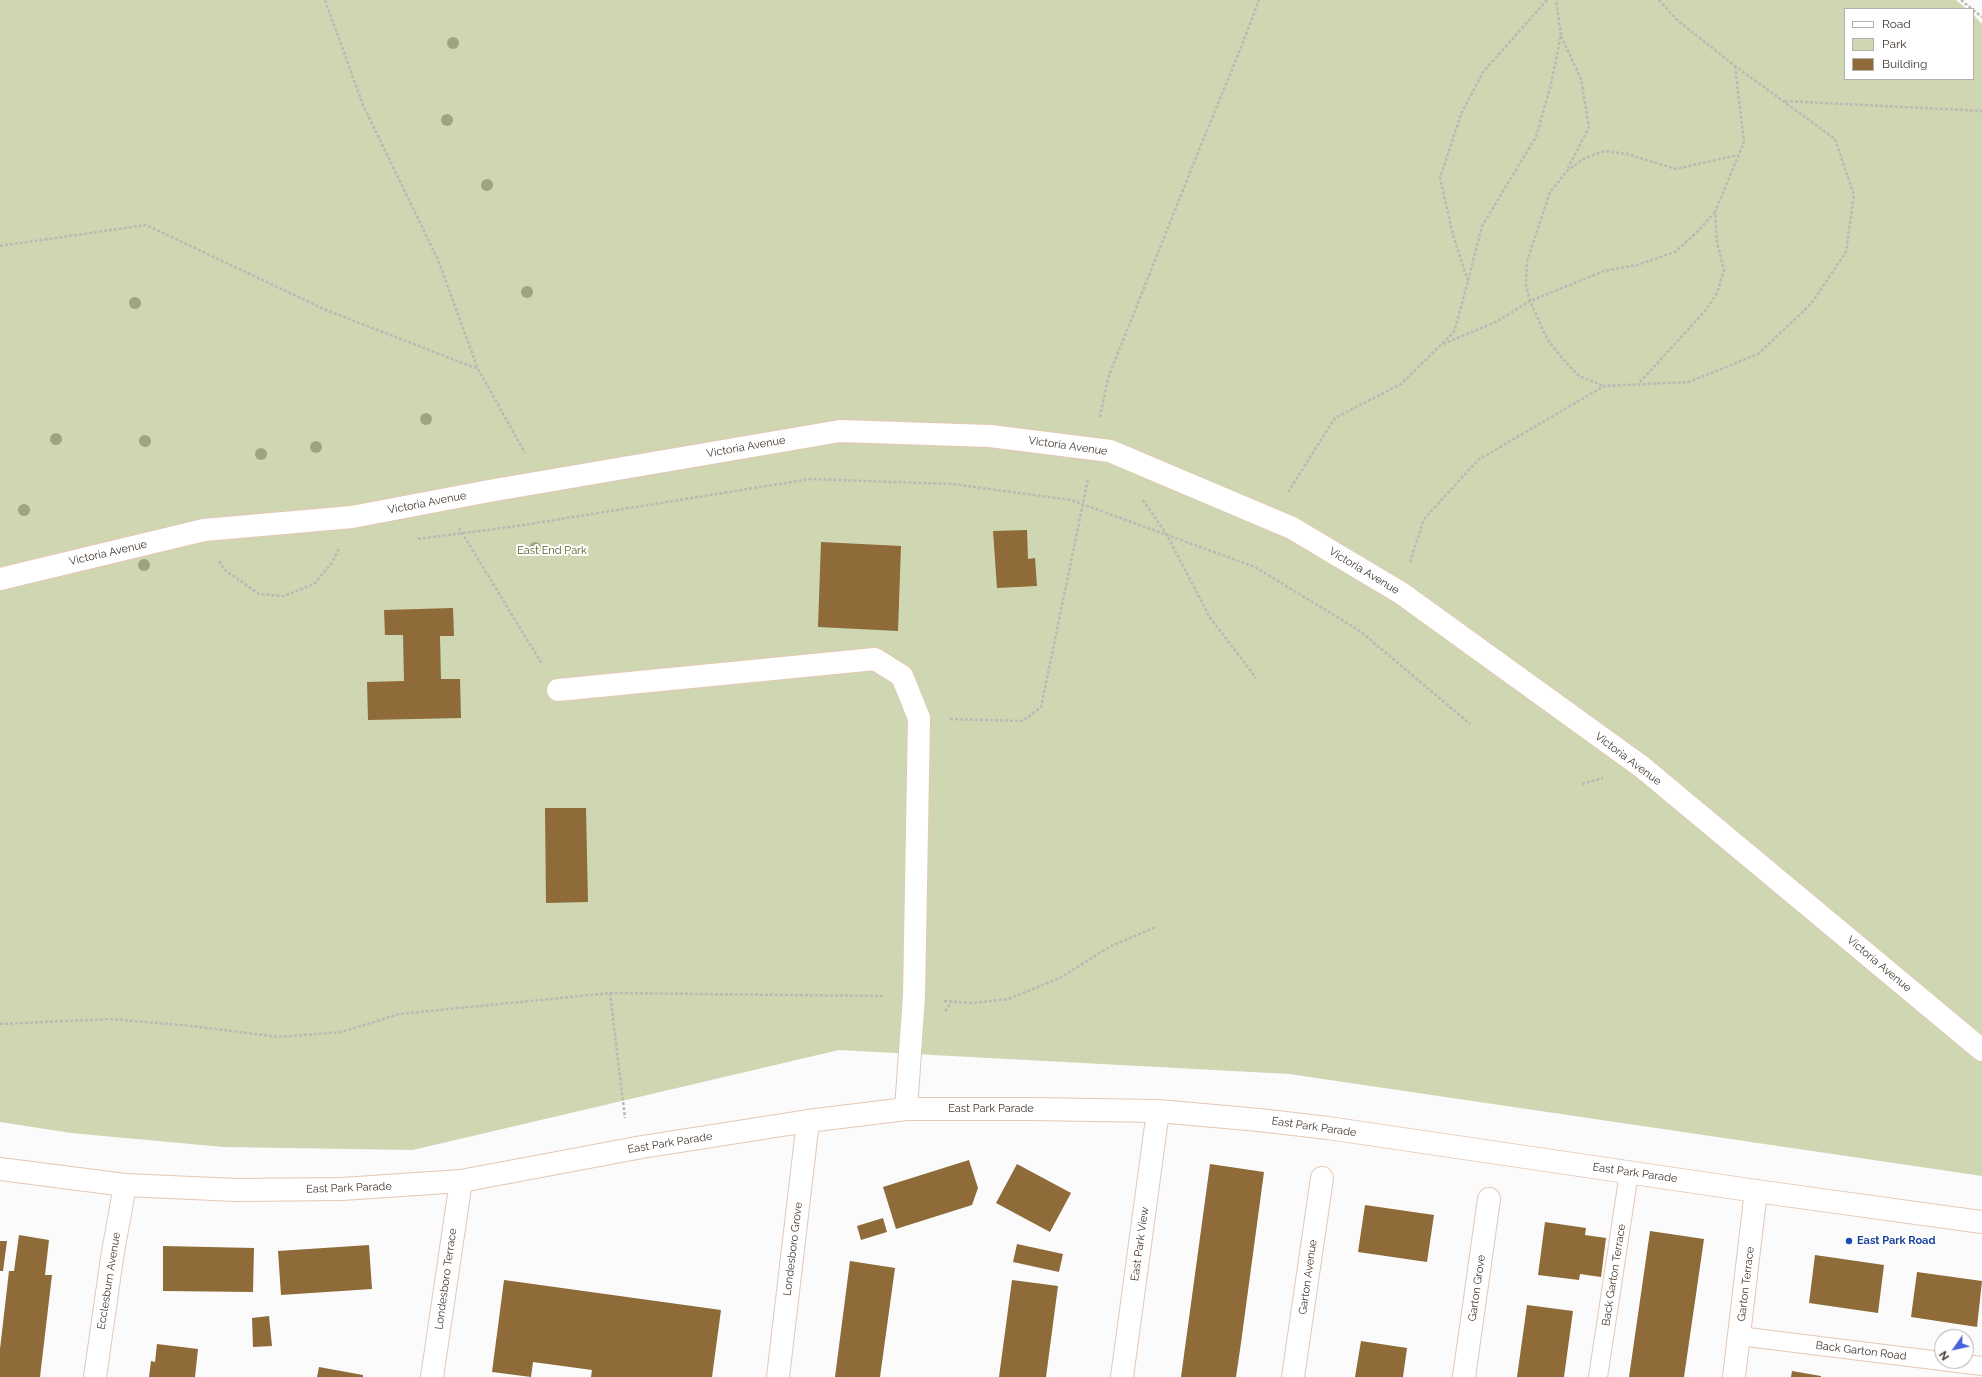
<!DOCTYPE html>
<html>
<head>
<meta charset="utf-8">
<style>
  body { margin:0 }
  #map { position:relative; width:1982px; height:1377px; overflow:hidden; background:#fbfbfb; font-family:Raleway,sans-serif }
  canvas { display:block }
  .legend { position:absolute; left:1844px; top:8px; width:130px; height:72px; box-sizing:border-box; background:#fff; border:1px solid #b3aeab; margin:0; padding:5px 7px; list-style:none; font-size:12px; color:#40352d }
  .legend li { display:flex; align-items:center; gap:8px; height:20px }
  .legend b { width:20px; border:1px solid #b3aeab }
  .north { position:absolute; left:1934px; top:1329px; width:40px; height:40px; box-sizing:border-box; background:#fff; border:1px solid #b3aeab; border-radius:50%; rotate:236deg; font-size:11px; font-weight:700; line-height:16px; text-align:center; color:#40352d }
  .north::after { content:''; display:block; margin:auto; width:14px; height:18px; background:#4562d6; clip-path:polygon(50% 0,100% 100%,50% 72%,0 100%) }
</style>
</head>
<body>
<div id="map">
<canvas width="1982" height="1377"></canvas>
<ul class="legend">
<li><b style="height:5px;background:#fff"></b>Road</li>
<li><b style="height:11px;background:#cfd7b2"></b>Park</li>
<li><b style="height:11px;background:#8e6b38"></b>Building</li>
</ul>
<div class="north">N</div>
</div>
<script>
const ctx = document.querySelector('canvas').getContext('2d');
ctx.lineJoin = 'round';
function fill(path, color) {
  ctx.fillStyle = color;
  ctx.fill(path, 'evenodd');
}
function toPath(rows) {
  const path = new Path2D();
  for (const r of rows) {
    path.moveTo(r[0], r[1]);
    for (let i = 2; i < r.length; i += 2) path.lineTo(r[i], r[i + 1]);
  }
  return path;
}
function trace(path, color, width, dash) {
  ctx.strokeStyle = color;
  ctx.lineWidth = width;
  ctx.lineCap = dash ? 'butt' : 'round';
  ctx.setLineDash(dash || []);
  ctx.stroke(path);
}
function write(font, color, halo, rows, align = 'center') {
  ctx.font = font + ' Raleway,sans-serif';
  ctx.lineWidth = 4;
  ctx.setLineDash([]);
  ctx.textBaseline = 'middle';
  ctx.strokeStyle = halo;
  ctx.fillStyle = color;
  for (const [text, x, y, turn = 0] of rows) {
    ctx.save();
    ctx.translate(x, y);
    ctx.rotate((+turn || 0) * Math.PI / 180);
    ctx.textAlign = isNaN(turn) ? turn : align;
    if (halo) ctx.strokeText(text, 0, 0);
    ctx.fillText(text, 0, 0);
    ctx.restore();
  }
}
fill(toPath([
  [0,0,1956,0,1967,9,1845,9,1845,79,1973,79,1973,14,1982,24,1982,1176,1289,1074,839,1050,413,1150,223,1147,71,1133,0,1122]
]), '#cfd7b2');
fill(toPath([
  [1027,530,1028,559,1035,558,1037,586,997,588,993,531],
  [821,542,901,546,898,631,818,627],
  [453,608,454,636,440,636,441,679,460,679,461,718,368,720,367,682,404,681,403,635,385,635,384,610],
  [545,808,586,808,588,902,546,903],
  [969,1160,978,1188,972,1205,896,1229,883,1187],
  [1017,1164,1071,1193,1050,1232,996,1203],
  [1210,1164,1264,1172,1241,1343,1236,1377,1181,1377],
  [1365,1205,1434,1215,1427,1262,1358,1252],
  [883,1218,887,1232,861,1240,857,1226],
  [1545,1222,1586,1228,1585,1235,1606,1238,1601,1277,1580,1274,1579,1280,1538,1275],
  [1650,1231,1704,1239,1684,1377,1629,1377],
  [19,1235,49,1240,45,1275,52,1275,40,1377,0,1377,0,1349,9,1271,14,1271],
  [0,1241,7,1241,3,1271,0,1271],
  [1017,1244,1063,1254,1059,1272,1013,1262],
  [369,1245,372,1289,281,1295,278,1251],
  [163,1246,254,1248,253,1292,163,1291],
  [1815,1255,1884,1265,1878,1313,1809,1303],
  [850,1261,895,1268,880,1377,835,1377],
  [1917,1272,1982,1281,1977,1327,1911,1317],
  [504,1280,721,1310,712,1377,591,1377,592,1370,533,1362,531,1377,492,1372],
  [1012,1280,1058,1286,1046,1377,999,1377],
  [1527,1305,1573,1311,1564,1377,1517,1377],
  [269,1316,272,1346,253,1347,252,1318],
  [1361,1341,1407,1348,1403,1377,1355,1377],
  [157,1344,198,1349,195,1377,149,1377,151,1361,155,1362],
  [319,1367,363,1375,363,1377,317,1377],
  [1792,1371,1821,1376,1821,1377,1791,1377]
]), '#8e6b38');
const lane = toPath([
  [1739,1336,1982,1366],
  [1598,1377,1629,1173]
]);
const street = toPath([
  [0,579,204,530,352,517,489,491,840,431,990,436,1110,451,1292,528,1401,593,1642,767,1982,1050],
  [558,690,875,659,902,676,919,718,914,996,906,1109],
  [95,1377,112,1258,125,1185],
  [432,1377,461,1181],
  [778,1377,808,1121],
  [1122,1377,1158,1111],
  [1293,1377,1322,1178],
  [1464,1377,1489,1199],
  [1734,1377,1756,1191]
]);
const secondary = toPath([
  [0,1169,125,1185,236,1190,342,1189,461,1181,642,1147,808,1121,906,1109,1031,1109,1158,1111,1259,1120,1328,1128,1756,1191,1982,1222]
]);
trace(lane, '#e4c7b3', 20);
trace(street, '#e4c7b3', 24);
trace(secondary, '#e4c7b3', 24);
trace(toPath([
  [325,0,363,105,438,260,478,369,525,453],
  [1961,0,1972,9],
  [1973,10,1982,17],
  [1561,36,1581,79,1589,127,1568,168],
  [1785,101,1982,111],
  [1715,212,1698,231,1675,252,1637,265,1604,271,1530,301,1526,285,1527,261,1550,192,1568,170,1585,158,1605,151,1627,154,1676,169,1738,155],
  [0,246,146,225,326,310,478,369],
  [1468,281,1453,235,1440,178,1461,114,1483,72,1547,0],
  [1443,344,1496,322,1530,301,1547,339,1562,358,1579,376,1604,386],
  [1640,382,1705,311,1717,293,1724,270,1717,242,1715,212,1744,142,1735,66],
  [1100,417,1108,378,1199,150,1240,50,1259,0],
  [1288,492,1335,418,1401,384,1454,332,1468,281,1482,226,1536,137,1551,84,1561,35,1556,0],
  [1143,500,1167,535,1209,616,1256,678],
  [459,528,542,664],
  [418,539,517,526,810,479,952,484,1071,500,1255,567,1360,631,1470,724],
  [219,561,225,570,259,594,284,596,314,584,331,564,339,549],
  [1410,562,1424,519,1478,460,1604,386,1689,382,1758,354,1811,304,1846,252,1854,195,1835,139,1735,66,1677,20,1659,0],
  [950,719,1023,721,1041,707,1088,479],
  [1582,784,1603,778],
  [610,993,625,1118],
  [944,1001,972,1003,1008,999,1060,978,1111,946,1156,927],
  [945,1011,952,1002],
  [0,1024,110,1019,192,1026,279,1037,342,1032,399,1014,610,993,884,996]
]), '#bcb8b5', 2.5, [3, 2]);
trace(lane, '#fff', 18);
trace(street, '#fff', 22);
trace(secondary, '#fff', 22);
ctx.fillStyle = '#9ea47f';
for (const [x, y] of [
  [453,43],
  [447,120],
  [487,185],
  [527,292],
  [135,303],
  [426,419],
  [56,439],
  [145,441],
  [316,447],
  [261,454],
  [24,510],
  [535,548],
  [144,565]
]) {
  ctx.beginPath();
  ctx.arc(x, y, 6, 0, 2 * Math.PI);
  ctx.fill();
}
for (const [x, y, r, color] of [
  [1849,1241,4,"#1a4fb4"]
]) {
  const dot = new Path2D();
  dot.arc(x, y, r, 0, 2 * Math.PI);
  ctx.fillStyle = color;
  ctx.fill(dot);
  trace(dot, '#fff', 1.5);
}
write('11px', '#40352d', '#fff', [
  ["Victoria Avenue",1068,446,8],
  ["Victoria Avenue",746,447,-10],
  ["Victoria Avenue",427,503,-11],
  ["Victoria Avenue",108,553,-13],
  ["Victoria Avenue",1364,571,31],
  ["Victoria Avenue",1628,759,37],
  ["Victoria Avenue",1879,964,40],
  ["East Park Parade",991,1109],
  ["East Park Parade",1314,1127,8],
  ["East Park Parade",670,1143,-9],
  ["East Park Parade",1635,1173,8],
  ["East Park Parade",349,1188,-2],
  ["East Park View",1140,1244,-82],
  ["Londesboro Grove",793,1249,-83],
  ["Back Garton Terrace",1614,1275,-81],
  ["Garton Avenue",1308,1277,-82],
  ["Londesboro Terrace",446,1279,-82],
  ["Ecclesburn Avenue",109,1281,-81],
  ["Garton Terrace",1746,1284,-83],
  ["Garton Grove",1477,1288,-82],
  ["Back Garton Road",1861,1351,7]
]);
write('11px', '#515c1a', '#fff', [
  ["East End Park",552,551]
]);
write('bold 11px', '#164399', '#fff', [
  ["East Park Road",1857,1241]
], 'left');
</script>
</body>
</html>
